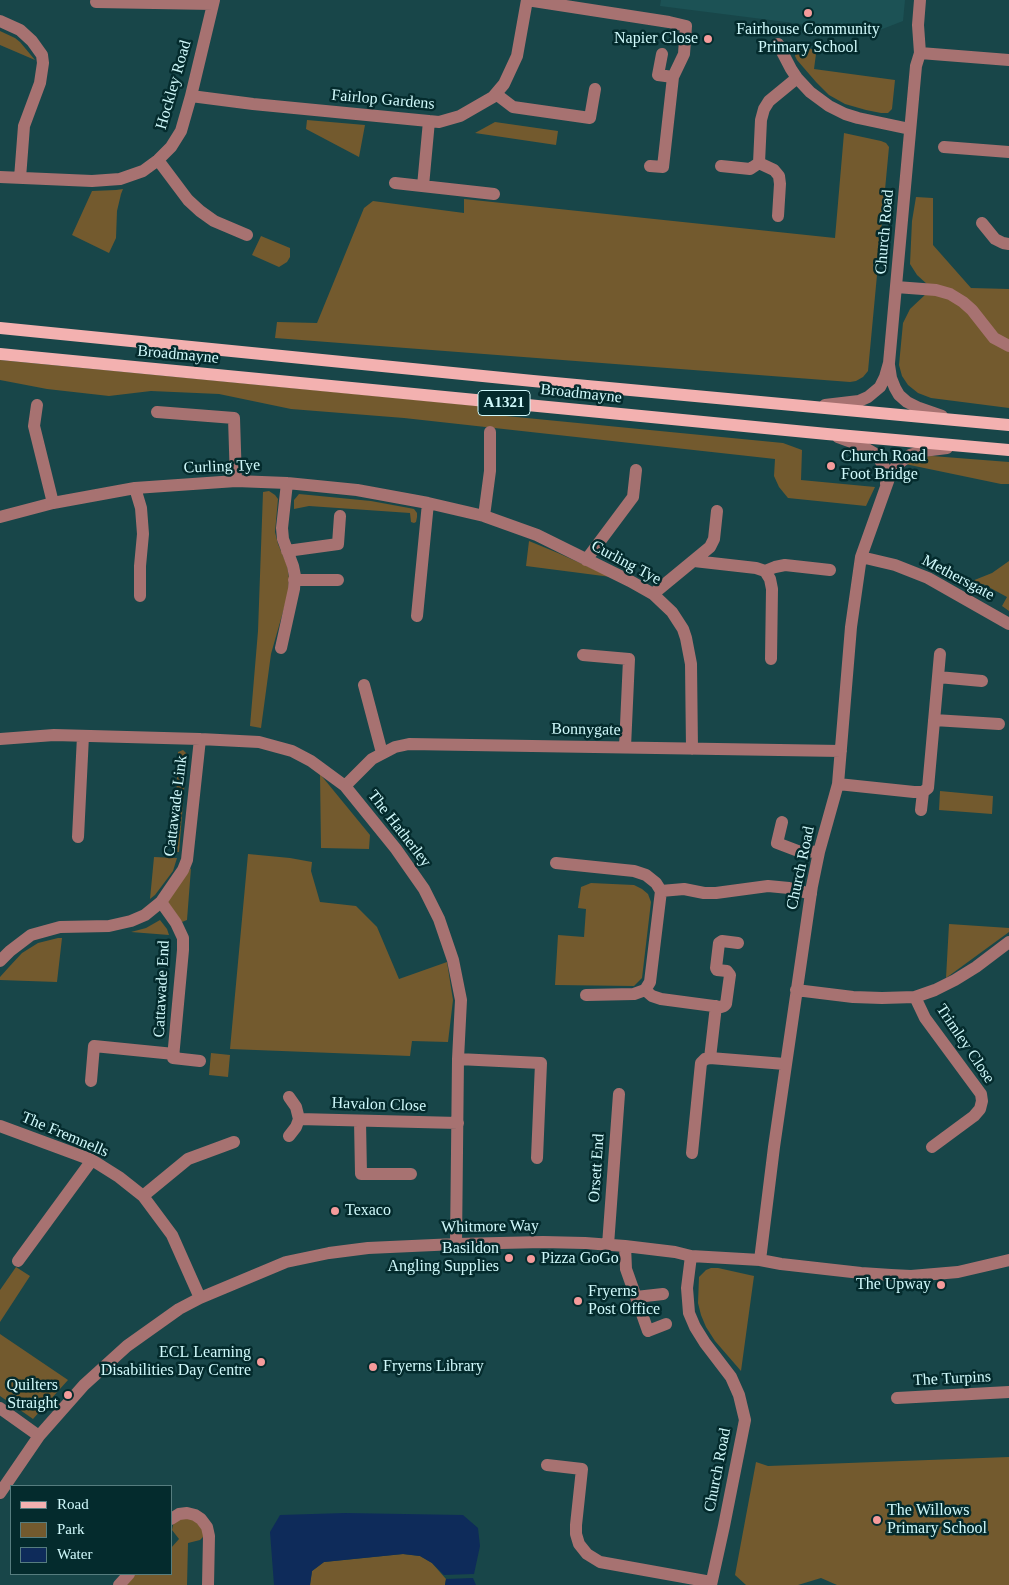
<!DOCTYPE html>
<html>
<head>
<meta charset="utf-8">
<style>
  body { margin:0 }
  #map { position:relative; width:1009px; height:1585px; overflow:hidden; background:#184649; font-family:Georgia,serif }
  canvas { display:block }
  .legend { position:absolute; left:10px; top:1485px; width:162px; height:90px; box-sizing:border-box; background:#042b2d; border:1px solid #567d7f; margin:0; padding:6px 9px; list-style:none; font-size:15px; color:#d0f9fb }
  .legend li { display:flex; align-items:center; gap:10px; height:25px }
  .legend b { width:25px; border:1px solid #567d7f }
</style>
</head>
<body>
<div id="map">
<canvas width="1009" height="1585"></canvas>
<ul class="legend">
<li><b style="height:6px;background:#f3b1b0"></b>Road</li>
<li><b style="height:14px;background:#735a2e"></b>Park</li>
<li><b style="height:14px;background:#0e2b5a"></b>Water</li>
</ul>
</div>
<script>
const ctx = document.querySelector('canvas').getContext('2d');
ctx.lineJoin = 'round';
function fill(path, color) {
  ctx.fillStyle = color;
  ctx.fill(path, 'evenodd');
}
function toPath(rows) {
  const path = new Path2D();
  for (const r of rows) {
    path.moveTo(r[0], r[1]);
    for (let i = 2; i < r.length; i += 2) path.lineTo(r[i], r[i + 1]);
  }
  return path;
}
function trace(path, color, width, dash) {
  ctx.strokeStyle = color;
  ctx.lineWidth = width;
  ctx.lineCap = dash ? 'butt' : 'round';
  ctx.setLineDash(dash || []);
  ctx.stroke(path);
}
function write(font, color, halo, rows, align = 'center') {
  ctx.font = font + ' Georgia,serif';
  ctx.lineWidth = 5;
  ctx.setLineDash([]);
  ctx.textBaseline = 'middle';
  ctx.strokeStyle = halo;
  ctx.fillStyle = color;
  for (const [text, x, y, turn = 0] of rows) {
    ctx.save();
    ctx.translate(x, y);
    ctx.rotate((+turn || 0) * Math.PI / 180);
    ctx.textAlign = isNaN(turn) ? turn : align;
    if (halo) ctx.strokeText(text, 0, 0);
    ctx.fillText(text, 0, 0);
    ctx.restore();
  }
}
fill(toPath([
  [661,0,905,0,903,21,872,33,660,6]
]), '#1c5255');
fill(toPath([
  [0,31,15,38,20,42,35,60,0,45],
  [803,46,814,50,816,54,814,69,895,80,892,109,888,113,881,113,866,110,845,104,829,95,816,82,797,60,795,56,796,51,798,48],
  [307,120,365,125,359,157,306,129],
  [495,122,558,131,556,145,475,133],
  [844,133,881,141,886,143,889,147,868,371,863,377,856,381,850,382,275,338,277,322,317,323,364,208,373,201,464,213,464,199,835,238],
  [123,189,121,194,117,211,116,238,109,253,72,235,92,191,116,190],
  [916,197,933,198,933,245,971,288,1009,289,1009,408,931,398,918,393,908,385,902,376,899,365,903,323,910,309,927,293,928,285,917,275,910,264,912,221],
  [261,236,290,248,290,257,287,262,279,267,252,255],
  [0,360,480,406,506,416,783,443,802,450,801,480,875,487,866,506,788,498,779,487,774,476,775,459,404,418,291,409,219,394,151,391,109,396,47,389,0,380],
  [932,456,1009,462,1009,484,1001,484,905,464,919,457],
  [269,491,275,495,278,499,275,532,278,544,287,565,289,578,288,594,271,654,261,728,250,726,258,631,263,492],
  [299,494,371,501,409,508,414,509,417,513,417,517,416,522,414,523,411,522,410,513,309,506,294,509,294,500],
  [529,541,558,553,611,577,526,566],
  [1009,561,1009,611,1002,606,1007,597,983,584,976,592,962,585,992,573],
  [183,750,187,754,179,852,174,852,178,752],
  [320,774,370,835,369,849,321,848],
  [940,791,993,796,992,814,939,810],
  [248,854,290,858,312,862,311,871,320,902,356,906,377,927,399,979,447,962,453,1000,448,1042,412,1041,410,1056,230,1049],
  [154,857,177,858,173,871,155,895,150,899],
  [191,868,187,920,182,922,167,901],
  [591,883,634,885,642,889,648,894,651,902,642,978,634,986,555,985,558,935,584,937,586,909,578,908,581,887],
  [160,920,167,929,169,935,131,932,146,928],
  [949,924,1009,928,1009,932,946,978],
  [58,938,62,938,57,982,0,980,0,977,9,967,22,953,38,943],
  [211,1053,230,1055,228,1077,209,1075],
  [16,1267,30,1276,0,1322,0,1290],
  [711,1268,718,1268,754,1276,741,1371,715,1341,706,1327,701,1315,698,1303,699,1277,706,1270],
  [0,1334,68,1380,33,1419,0,1396],
  [1009,1457,1009,1585,837,1585,821,1578,798,1585,746,1585,735,1575,756,1462,768,1466],
  [184,1518,193,1519,202,1528,204,1536,200,1540,188,1543,187,1585,125,1585,134,1574,171,1574,171,1548,179,1539,172,1530,173,1525,176,1520],
  [403,1554,420,1556,432,1563,446,1579,445,1585,310,1585,312,1571,324,1562]
]), '#735a2e');
fill(toPath([
  [345,1513,463,1515,478,1528,480,1546,474,1574,444,1575,432,1563,420,1556,403,1554,324,1562,312,1571,310,1585,274,1585,270,1532,280,1515],
  [473,1578,476,1585,445,1585,446,1579]
]), '#0e2b5a');
trace(toPath([
  [96,2,213,4],
  [0,21,20,30,32,41,42,55,43,63,40,83,24,126,20,178],
  [778,44,791,69,797,78,810,92,829,106,845,114,858,118,910,129],
  [920,53,1009,60],
  [662,54,658,75,673,77],
  [496,94,513,107,590,118,595,89],
  [191,96,253,104,439,122,460,116,493,97,504,84,517,56,527,0,669,22,686,26,684,54,673,77,663,167,650,166],
  [944,147,1009,152],
  [158,160,188,200,200,211,214,221,247,235],
  [721,166,750,169,759,163],
  [0,177,92,181,120,179,143,171,158,160,171,147,181,131,191,96,214,0],
  [395,183,494,194],
  [423,186,429,121],
  [778,216,780,184,779,176,774,170,759,163,761,120,764,109,769,101,797,78],
  [982,223,995,239,1003,243,1009,244],
  [896,287,936,290,950,294,963,302,972,310,994,338,1009,346],
  [889,365,891,378,895,388,899,395,907,402,919,408,942,416],
  [37,405,34,426,53,503],
  [825,405,859,401,868,397,880,387,885,377,889,363,916,66,920,53,918,25,920,0],
  [157,412,234,418,236,481],
  [838,437,860,445,877,455,884,467,887,474,886,484],
  [135,488,141,508,143,534,140,566,140,596],
  [484,516,490,471,490,432],
  [0,517,53,503,135,488,236,481,287,483,357,490,428,503,484,516,537,535,630,581,653,594,672,612,683,629,686,638,691,664,692,749],
  [287,551,338,544,340,516],
  [861,557,895,565,928,578,1009,624],
  [586,560,633,497,636,470],
  [694,561,756,568,765,571,775,567,785,565,830,570],
  [765,571,770,579,772,589,771,659],
  [294,580,338,580],
  [653,594,710,547,714,539,717,511],
  [417,616,428,503],
  [281,648,294,589,295,576,293,566,283,539,282,528,287,483],
  [583,655,629,659,625,747],
  [938,677,982,681],
  [364,685,382,753],
  [934,720,999,724],
  [0,739,54,735,200,739,259,742,292,751,311,761,345,786,396,849,424,889,439,919,453,960,461,1000,458,1059,456,1244],
  [838,784,914,792,923,792,928,788,940,654],
  [345,786,372,759,395,747,409,744,841,751],
  [921,810,923,792],
  [782,822,777,843,798,851,819,852],
  [78,837,83,736],
  [556,863,634,871,646,875,656,883,661,891,650,982,645,990,652,996,661,999,721,1007,724,1006,726,1004,730,975,727,971,717,970,716,968,719,943,722,941,738,943],
  [661,891,684,889,704,893,716,893,768,886,789,888,811,894],
  [161,902,176,923,183,938,183,950,173,1058,200,1061],
  [0,961,10,951,31,935,60,927,109,926,131,921,145,915,161,902,183,870,187,860,200,739],
  [796,990,853,997,882,998,915,997,935,990,955,980,976,967,1009,942],
  [586,995,634,994,645,990],
  [915,997,925,1018,981,1094,982,1101,980,1109,974,1116,932,1147],
  [710,1058,716,1006],
  [458,1059,541,1063,537,1158],
  [91,1081,94,1046,174,1054],
  [289,1097,296,1107,299,1119,296,1127,289,1136],
  [299,1119,458,1123],
  [360,1121,361,1174,411,1174],
  [0,1126,92,1160,119,1177,143,1196,172,1235,200,1298],
  [692,1153,701,1063,705,1059,710,1058,785,1064],
  [143,1196,188,1159,234,1142],
  [608,1245,619,1094],
  [625,1246,626,1269,648,1331,666,1324],
  [691,1256,687,1288,689,1313,695,1327,705,1343,731,1377,739,1395,745,1420,724,1526,711,1585],
  [760,1260,774,1147,812,886,819,852,838,784,851,627,861,557,891,473,898,464,910,455,923,451,947,448],
  [18,1261,92,1160],
  [636,1297,663,1294],
  [897,1398,1009,1392],
  [0,1408,39,1436],
  [547,1465,582,1469,576,1525,576,1534,579,1544,587,1554,600,1562,711,1582],
  [0,1493,39,1436,84,1385,127,1346,179,1309,200,1298,286,1262,329,1253,368,1248,456,1244,543,1242,585,1243,625,1246,675,1252,691,1256,760,1260,781,1264,861,1273,891,1275,911,1276,958,1272,1009,1260],
  [171,1519,179,1514,187,1513,195,1515,201,1519,207,1527,209,1536,208,1585],
  [119,1585,129,1574]
]), '#a77271', 12);
trace(toPath([
  [0,328,533,381,1009,425],
  [0,354,827,434,1009,450]
]), '#f3b1b0', 12);
for (const [x, y, r, color] of [
  [808,13,5,"#f59b9b"],
  [708,39,5,"#f59b9b"],
  [831,466,5,"#f59b9b"],
  [335,1211,5,"#f59b9b"],
  [509,1258,5,"#f59b9b"],
  [531,1259,5,"#f59b9b"],
  [941,1285,5,"#f59b9b"],
  [578,1301,5,"#f59b9b"],
  [261,1362,5,"#f59b9b"],
  [373,1367,5,"#f59b9b"],
  [68,1395,5,"#f59b9b"],
  [877,1520,5,"#f59b9b"]
]) {
  const dot = new Path2D();
  dot.arc(x, y, r, 0, 2 * Math.PI);
  ctx.fillStyle = color;
  ctx.fill(dot);
  trace(dot, '#042b2d', 2);
}
for (const [x, y, w] of [
  [504,403,52]
]) {
  const box = new Path2D();
  box.roundRect(x - w / 2, y - 12.5, w, 25, 4);
  ctx.fillStyle = '#042b2d';
  ctx.fill(box);
  trace(box, '#d0f9fb', 1);
}
write('bold 15px', '#d0f9fb', null, [
  ["A1321",504,403]
]);
write('16px', '#d0f9fb', '#042b2d', [
  ["Fairhouse Community",808,30,"center"],
  ["Primary School",808,48,"center"],
  ["Napier Close",698,39,"right"],
  ["Church Road",841,457],
  ["Foot Bridge",841,475],
  ["Texaco",345,1211],
  ["Basildon",499,1249,"right"],
  ["Angling Supplies",499,1267,"right"],
  ["Pizza GoGo",541,1259],
  ["The Upway",931,1285,"right"],
  ["Fryerns",588,1292],
  ["Post Office",588,1310],
  ["ECL Learning",251,1353,"right"],
  ["Disabilities Day Centre",251,1371,"right"],
  ["Fryerns Library",383,1367],
  ["Quilters",58,1386,"right"],
  ["Straight",58,1404,"right"],
  ["The Willows",887,1511],
  ["Primary School",887,1529]
], 'left');
write('16px', '#d0f9fb', '#042b2d', [
  ["Hockley Road",174,85,-74],
  ["Fairlop Gardens",383,100,5],
  ["Church Road",885,232,-85],
  ["Broadmayne",178,355,5],
  ["Broadmayne",581,394,6],
  ["Curling Tye",222,467,-2],
  ["Curling Tye",626,563,28],
  ["Methersgate",958,578,28],
  ["Bonnygate",586,730,1],
  ["Cattawade Link",176,806,-83],
  ["The Hatherley",399,829,52],
  ["Church Road",801,868,-78],
  ["Cattawade End",162,989,-87],
  ["Trimley Close",965,1044,56],
  ["Havalon Close",379,1105,2],
  ["The Fremnells",65,1135,23],
  ["Orsett End",597,1168,-86],
  ["Whitmore Way",490,1227,-1],
  ["The Turpins",952,1379,-3],
  ["Church Road",718,1470,-79]
]);
</script>
</body>
</html>
